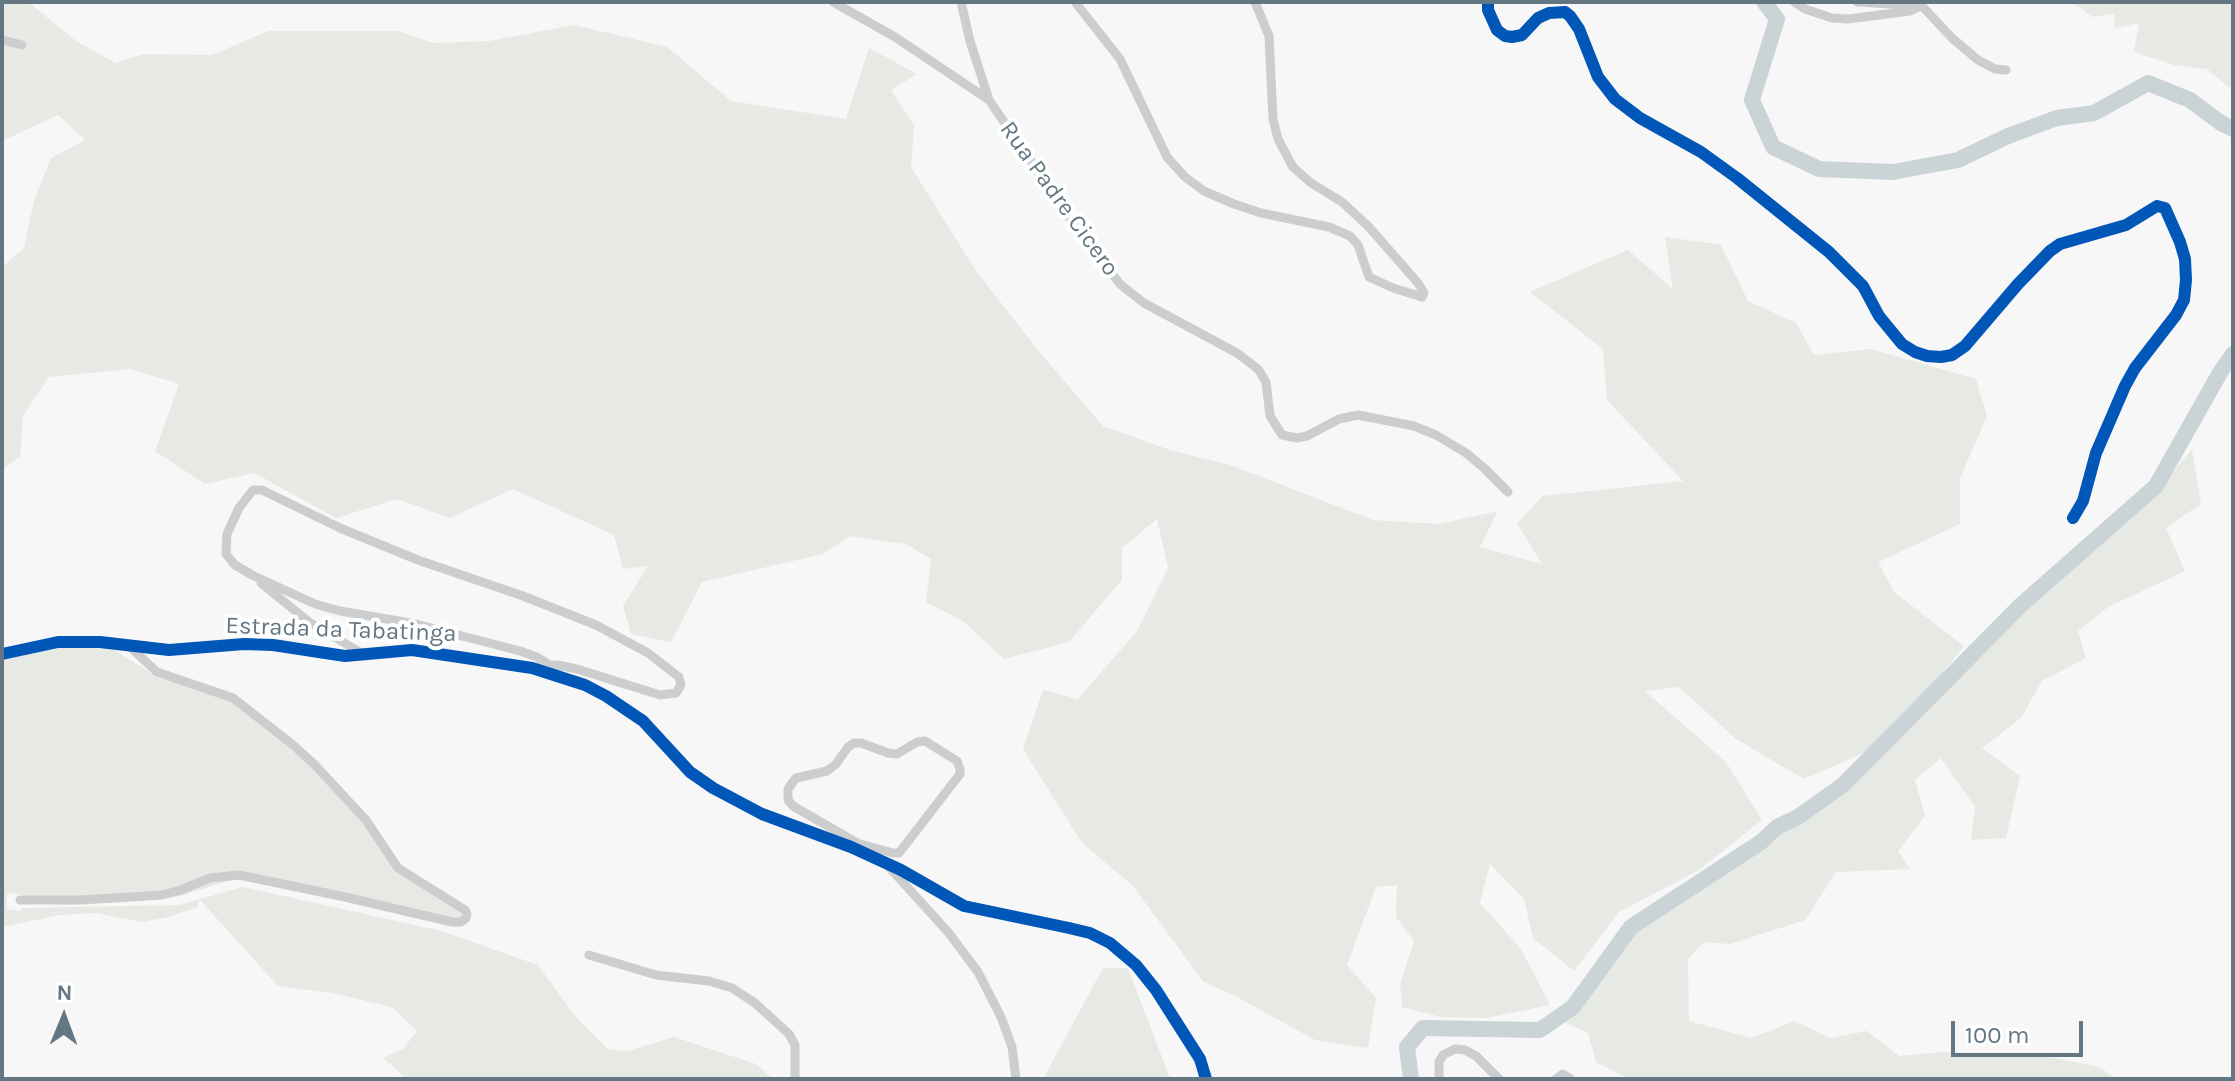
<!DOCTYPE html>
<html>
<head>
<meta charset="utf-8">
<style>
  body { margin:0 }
  #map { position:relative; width:2235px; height:1081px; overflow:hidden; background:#f7f7f7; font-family:Karla,sans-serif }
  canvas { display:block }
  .frame { position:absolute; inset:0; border:4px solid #637681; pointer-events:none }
  .north { position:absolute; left:24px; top:977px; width:80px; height:80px; -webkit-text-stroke:6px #fff; paint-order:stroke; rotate:1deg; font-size:22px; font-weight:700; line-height:32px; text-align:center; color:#637681 }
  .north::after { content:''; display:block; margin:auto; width:28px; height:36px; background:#637681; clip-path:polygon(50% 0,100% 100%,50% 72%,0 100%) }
  .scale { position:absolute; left:1951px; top:1021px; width:132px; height:36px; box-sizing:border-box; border:4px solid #637681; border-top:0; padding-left:10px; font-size:24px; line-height:28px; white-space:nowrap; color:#637681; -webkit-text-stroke:6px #fff; paint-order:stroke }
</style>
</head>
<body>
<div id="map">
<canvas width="2235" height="1081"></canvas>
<div class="frame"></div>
<div class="north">N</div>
<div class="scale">100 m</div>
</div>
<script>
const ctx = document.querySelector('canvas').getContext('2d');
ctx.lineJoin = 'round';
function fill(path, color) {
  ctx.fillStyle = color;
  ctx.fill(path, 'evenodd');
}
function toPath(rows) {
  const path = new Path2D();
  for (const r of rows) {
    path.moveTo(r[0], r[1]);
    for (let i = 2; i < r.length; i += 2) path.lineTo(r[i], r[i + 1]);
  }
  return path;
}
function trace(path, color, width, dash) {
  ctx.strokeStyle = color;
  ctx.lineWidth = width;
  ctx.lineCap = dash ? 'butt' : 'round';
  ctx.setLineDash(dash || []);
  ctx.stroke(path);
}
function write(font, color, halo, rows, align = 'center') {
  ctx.font = font + ' Karla,sans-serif';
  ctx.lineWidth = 8;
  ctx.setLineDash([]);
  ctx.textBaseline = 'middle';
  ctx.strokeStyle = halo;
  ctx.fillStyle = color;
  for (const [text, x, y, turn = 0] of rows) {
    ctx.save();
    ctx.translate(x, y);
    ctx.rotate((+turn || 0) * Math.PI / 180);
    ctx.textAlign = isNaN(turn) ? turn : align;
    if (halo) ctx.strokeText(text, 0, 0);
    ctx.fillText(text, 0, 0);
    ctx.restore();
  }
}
fill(toPath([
  [2,2,28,2,76,41,115,63,145,54,212,55,268,31,398,31,433,43,489,41,575,25,667,47,731,101,846,119,869,48,917,74,891,90,914,125,911,167,976,271,1042,355,1103,426,1170,450,1230,465,1373,520,1440,524,1498,511,1480,547,1542,564,1517,523,1543,496,1683,481,1607,400,1603,349,1530,292,1628,250,1673,289,1665,237,1721,245,1748,301,1796,323,1814,355,1870,349,1976,379,1987,416,1960,478,1960,524,1878,562,1894,592,1964,646,1926,694,1870,750,1804,779,1736,739,1679,687,1645,691,1726,762,1762,820,1699,870,1619,912,1574,971,1533,938,1524,899,1490,864,1480,903,1521,949,1550,1005,1487,1018,1441,1017,1402,1007,1400,984,1414,941,1396,917,1397,885,1376,887,1347,965,1376,998,1368,1048,1315,1040,1239,998,1203,981,1132,885,1082,843,1023,749,1043,690,1078,699,1137,631,1168,568,1157,519,1122,548,1122,580,1069,642,1004,659,963,621,926,602,931,559,906,544,849,536,823,554,702,582,671,642,631,634,623,606,648,566,623,569,614,535,513,489,450,518,397,499,336,518,254,473,205,484,155,451,179,384,130,369,49,377,23,416,20,457,2,470,2,267,24,248,34,200,51,158,85,140,58,115,2,141],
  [2072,2,2233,2,2233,91,2207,69,2174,65,2134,52,2139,23,2115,28,2114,14,2093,17],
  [2192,449,2201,504,2166,528,2185,571,2108,607,2078,631,2086,658,2042,681,2021,718,1982,748,2020,776,2006,838,1971,840,1975,807,1941,758,1915,780,1925,816,1898,851,1910,869,1836,872,1805,920,1730,944,1704,942,1688,959,1689,1021,1751,1038,1795,1021,1830,1038,1867,1031,1899,1056,1944,1052,2039,1055,2100,1067,2116,1079,1629,1079,1596,1062,1588,1033,1564,1022,1577,1011,1633,934,1781,831,1817,812,1849,789,2065,570,2148,503],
  [110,647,159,678,236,702,310,762,382,840,402,872,470,914,462,924,247,875,177,897,24,900,24,895,7,893,7,909,19,911,23,908,179,905,243,887,441,931,538,965,575,1016,608,1049,627,1051,674,1037,756,1064,773,1079,407,1079,383,1058,403,1049,417,1031,392,1007,332,993,278,986,200,900,197,907,169,917,143,922,95,913,60,915,2,927,2,656,54,648],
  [1103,968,1128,968,1169,1076,1173,1079,1043,1079]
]), '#e6e9e4');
trace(toPath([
  [1764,2,1777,19,1752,100,1773,147,1819,169,1893,172,1958,160,2008,136,2057,118,2094,113,2148,83,2190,100,2221,123,2233,129],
  [1411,1079,1407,1047,1423,1028,1540,1030,1573,1007,1631,927,1761,842,1777,827,1798,817,1843,785,2021,605,2156,486,2221,371,2233,354]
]), '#cad4d6', 16);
trace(toPath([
  [833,2,895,37,989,100,1086,242,1121,285,1144,303,1237,353,1258,369,1266,382,1270,416,1282,435,1297,438,1307,436,1339,419,1358,415,1414,426,1436,435,1466,453,1484,468,1508,492],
  [961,2,970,41,989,100],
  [1075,2,1120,59,1167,157,1185,177,1204,191,1234,204,1261,213,1329,227,1350,236,1358,245,1369,277,1393,288,1422,297,1424,293,1418,283,1368,226,1342,202,1311,183,1293,167,1278,139,1273,119,1269,36,1255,2],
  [1488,2,1488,10,1497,30,1505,36,1512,37,1522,35,1538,18,1549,13,1565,12,1570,16,1579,29,1598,77,1615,99,1640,118,1701,152,1737,178,1829,252,1863,286,1879,316,1902,344,1915,352,1927,356,1941,357,1952,355,1965,346,2018,284,2050,251,2060,244,2126,225,2157,206,2165,208,2180,242,2185,259,2186,280,2184,300,2176,315,2135,368,2125,386,2096,453,2083,501,2073,518],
  [1794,2,1805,9,1832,18,1848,19,1910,11,1921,6],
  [1857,2,1922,6,1952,38,1978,60,1995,69,2006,70],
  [2,40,22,45],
  [261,583,309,622,363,654],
  [2,654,58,642,100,642,169,650,244,644,273,645,345,656,412,650,532,668,585,685,606,696,643,721,690,772,713,788,762,814,851,847,901,870,964,906,1069,928,1090,933,1110,943,1136,965,1156,990,1200,1059,1206,1079],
  [535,667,558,665,577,669,660,695,676,693,681,685,679,677,648,653,596,625,523,596,418,560,340,528,262,490,253,490,239,508,227,534,226,554,235,565,252,575,315,604,340,611,416,624,520,651,537,657,550,665],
  [925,741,957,761,960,769,960,774,899,853,893,853,857,843,793,806,788,800,788,789,796,778,827,771,836,764,848,747,854,743,861,743,888,753,897,754,917,742,925,741],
  [889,867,948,932,978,972,1001,1017,1012,1047,1016,1079],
  [20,900,81,900,162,895,181,890,210,878,239,875,345,897,452,922,461,922,466,918,467,914,465,910,398,868,366,820,314,764,292,744,233,698,157,672,130,647],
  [589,955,656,975,709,981,732,988,755,1003,789,1034,795,1045,795,1079],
  [1439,1079,1439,1062,1443,1055,1455,1049,1465,1050,1476,1056,1499,1079],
  [1556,1079,1563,1074,1571,1079]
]), '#cccdce', 9);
trace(toPath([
  [1488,2,1488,10,1497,30,1505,36,1512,37,1522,35,1538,18,1549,13,1565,12,1570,16,1579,29,1598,77,1615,99,1640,118,1701,152,1737,178,1829,252,1863,286,1879,316,1902,344,1915,352,1927,356,1941,357,1952,355,1965,346,2018,284,2050,251,2060,244,2126,225,2157,206,2165,208,2180,242,2185,259,2186,280,2184,300,2176,315,2135,368,2125,386,2096,453,2083,501,2073,518],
  [2,654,58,642,100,642,169,650,244,644,273,645,345,656,412,650,532,668,585,685,606,696,643,721,690,772,713,788,762,814,851,847,901,870,964,906,1069,928,1090,933,1110,943,1136,965,1156,990,1200,1059,1206,1079]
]), '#0057b8', 12);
write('24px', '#637681', '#fff', [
  ["Rua Padre Cicero",1059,199,54],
  ["Estrada da Tabatinga",341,630,2]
]);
</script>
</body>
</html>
